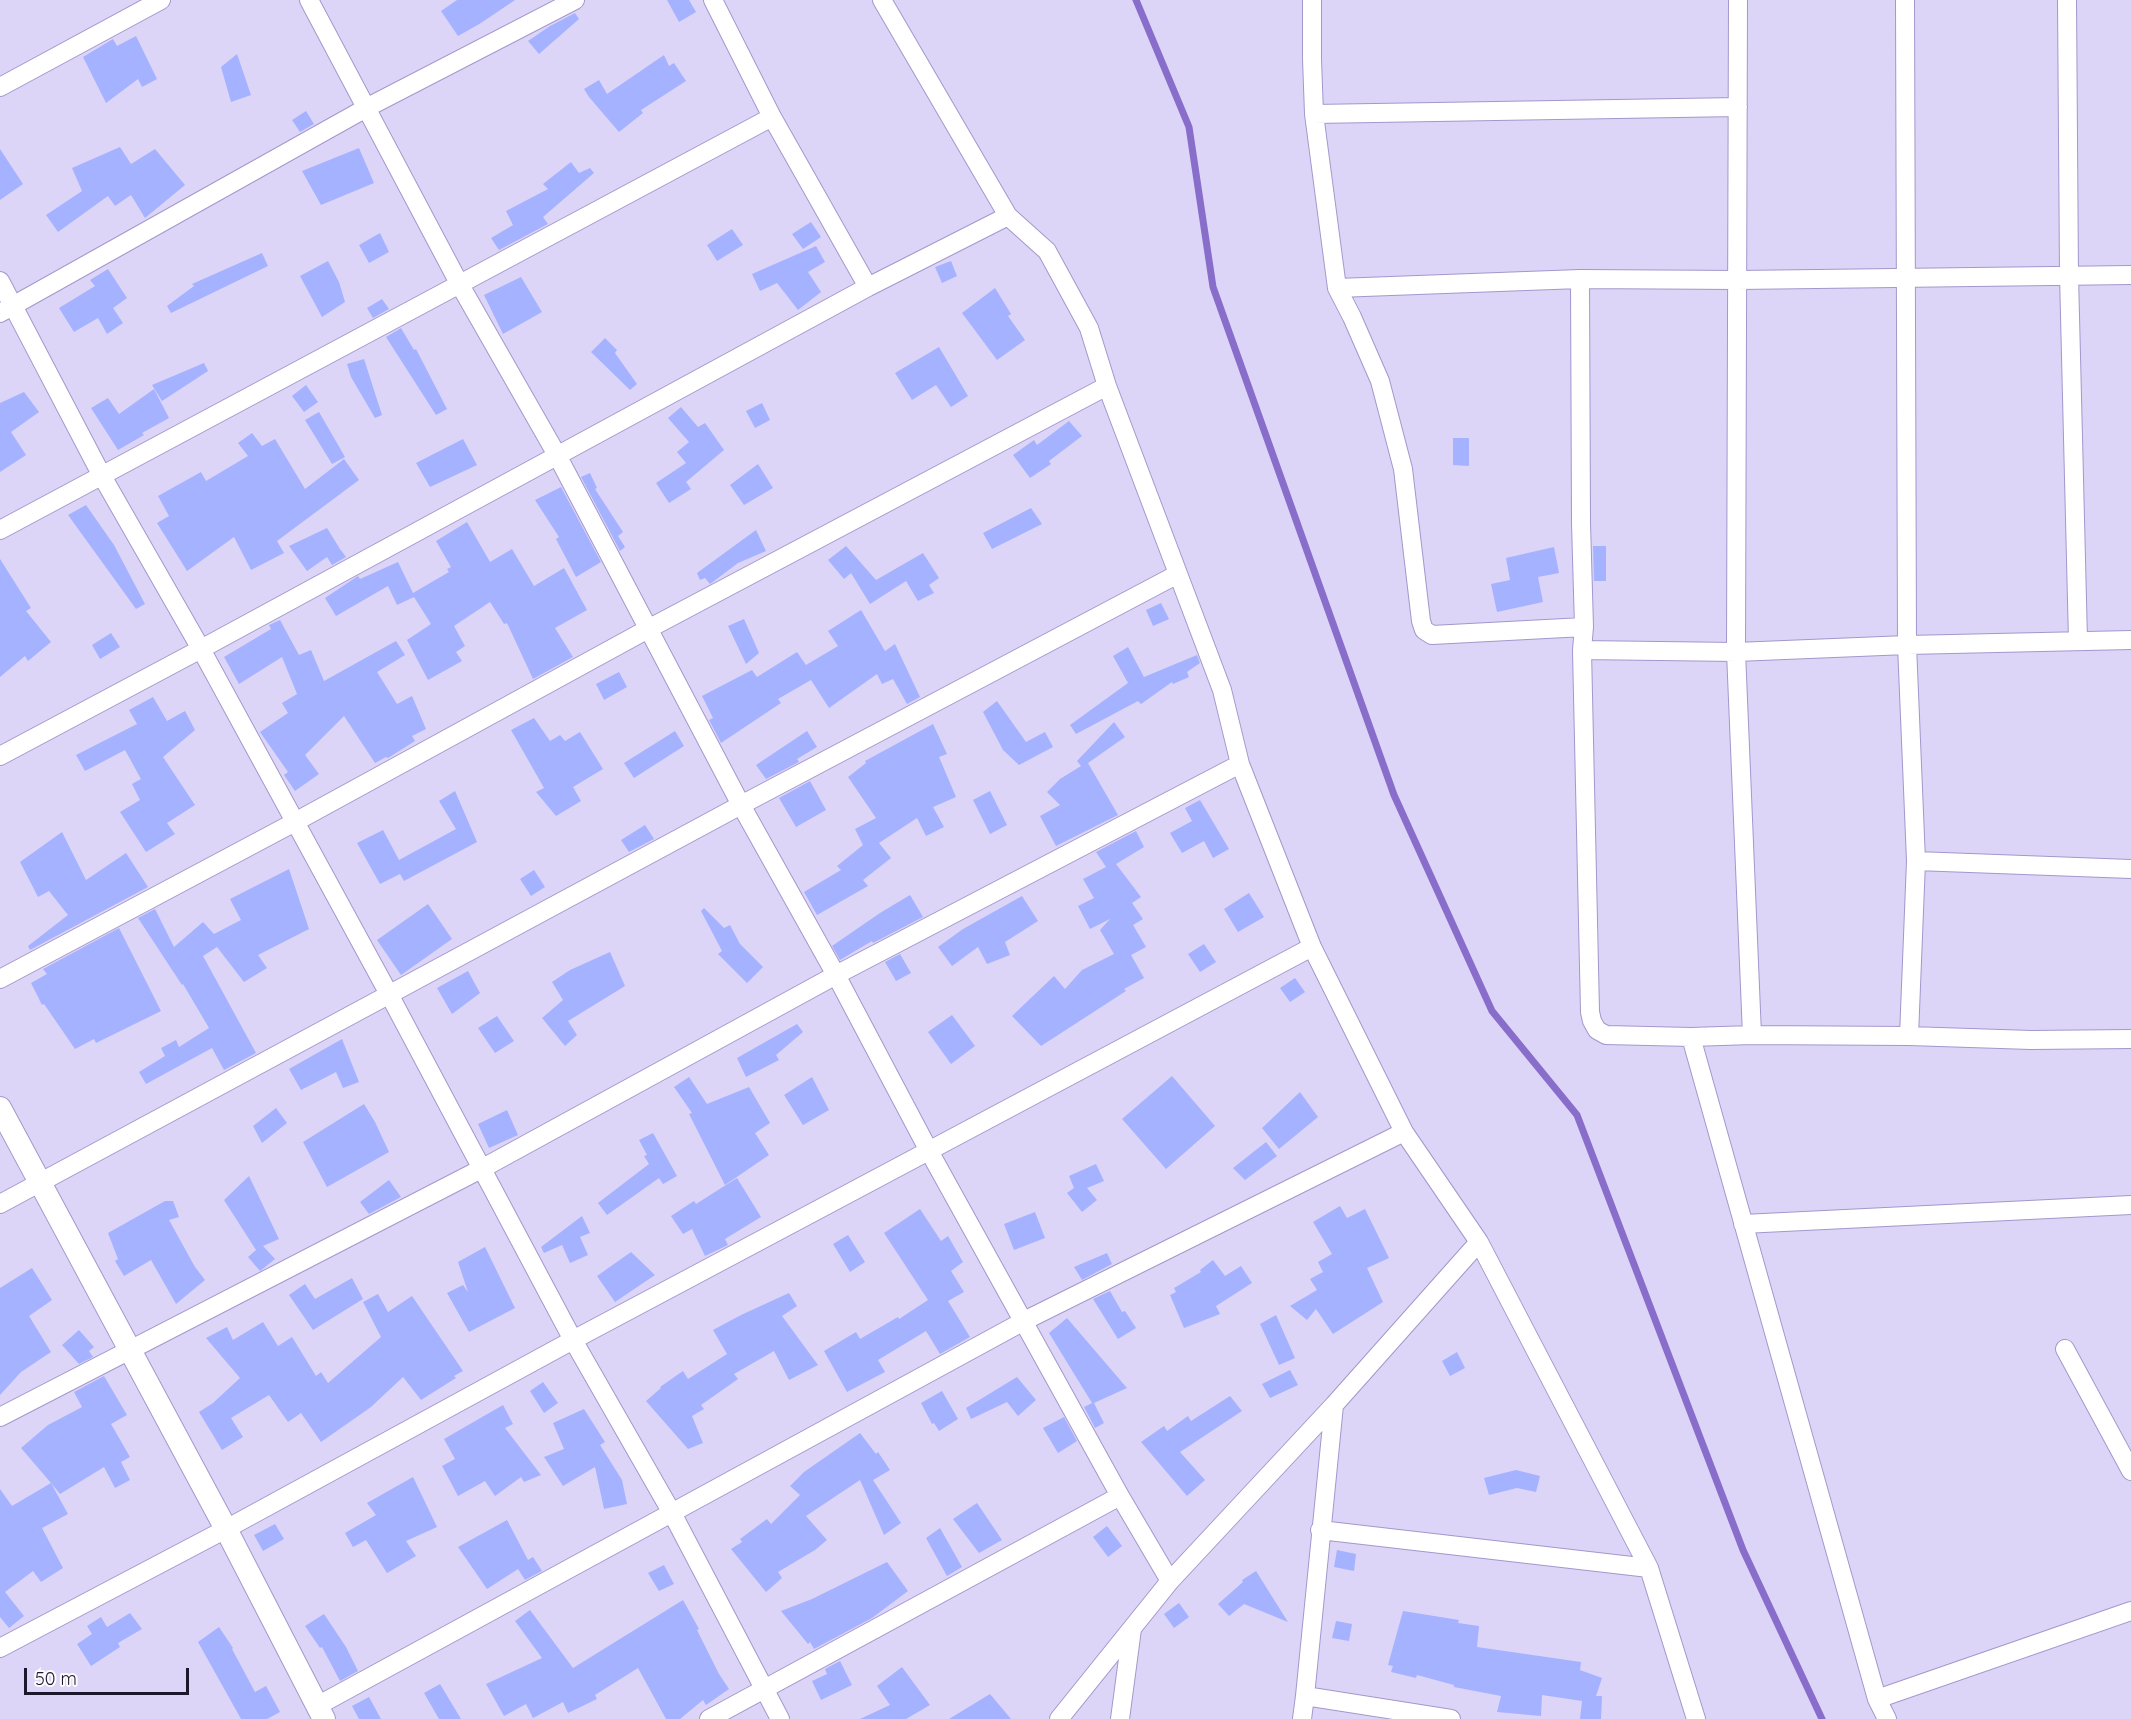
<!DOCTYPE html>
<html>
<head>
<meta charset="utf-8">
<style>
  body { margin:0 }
  #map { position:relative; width:2131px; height:1719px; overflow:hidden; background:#ddd5f7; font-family:Quicksand,sans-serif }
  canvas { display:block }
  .scale { position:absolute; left:24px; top:1668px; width:165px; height:27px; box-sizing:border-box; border:3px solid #1e182c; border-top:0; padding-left:8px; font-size:18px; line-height:21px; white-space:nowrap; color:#1e182c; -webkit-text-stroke:4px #fcfcfc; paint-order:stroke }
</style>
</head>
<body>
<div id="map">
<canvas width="2131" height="1719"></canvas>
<div class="scale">50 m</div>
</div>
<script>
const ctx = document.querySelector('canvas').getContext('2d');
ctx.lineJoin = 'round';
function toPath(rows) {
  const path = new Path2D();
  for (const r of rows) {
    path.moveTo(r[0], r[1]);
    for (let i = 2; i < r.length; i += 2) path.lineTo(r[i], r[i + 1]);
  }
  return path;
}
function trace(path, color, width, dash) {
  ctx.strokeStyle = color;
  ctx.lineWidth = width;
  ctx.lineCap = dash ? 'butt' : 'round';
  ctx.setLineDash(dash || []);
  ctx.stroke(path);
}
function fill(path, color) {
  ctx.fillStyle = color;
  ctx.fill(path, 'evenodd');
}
trace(toPath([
  [1136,0,1189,127,1213,287,1394,795,1492,1011,1577,1115,1743,1550,1822,1719]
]), '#896dca', 7);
fill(toPath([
  [457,0,515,0,481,23,458,36,441,11],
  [667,0,689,0,696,12,679,22],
  [575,13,579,19,539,54,528,41,550,26],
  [136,36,157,79,142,87,138,79,106,103,83,57,113,39,117,46],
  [237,54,251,95,231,102,221,67],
  [664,55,669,66,674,63,686,81,641,110,643,113,619,132,589,97,584,89,599,80,607,94],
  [306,111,314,124,300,132,292,120],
  [120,147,131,164,155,149,185,185,145,218,131,195,115,206,108,196,58,232,46,215,82,191,72,168],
  [359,148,374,183,321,205,302,171],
  [0,149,23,184,0,200],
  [571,162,579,173,590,168,594,173,543,217,548,224,499,250,491,238,513,225,506,211,548,189,543,184],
  [811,222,821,237,803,249,792,234],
  [732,229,743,245,717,261,707,245],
  [380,233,389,252,369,263,359,245],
  [816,246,825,262,808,272,821,292,798,310,777,283,760,291,752,274],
  [262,253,268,266,171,313,167,306,194,286,192,284],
  [328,261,339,282,345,302,322,317,300,276],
  [951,261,957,276,942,283,935,267],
  [108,269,127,298,113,308,123,323,107,334,98,318,74,332,59,308,95,286,90,280],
  [521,277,542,312,503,334,484,295],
  [995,288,1011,314,1008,316,1025,340,997,360,962,313],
  [382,299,389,309,373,318,367,308],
  [401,328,414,350,416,349,447,409,436,415,386,337],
  [605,338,617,350,615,353,637,384,630,390,591,352],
  [939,347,968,396,951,407,936,385,912,400,895,373],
  [364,359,382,415,375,418,351,377,347,364],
  [204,363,208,371,162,401,152,385],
  [306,385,318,402,304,412,292,396],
  [154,389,169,418,142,433,144,435,118,450,91,408,108,398,119,414],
  [24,392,39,412,11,432,26,455,0,472,0,403],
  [762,403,770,420,755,428,746,411],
  [681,407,698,427,705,423,724,450,686,482,691,489,669,503,656,483,686,463,677,452,689,442,668,418],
  [319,412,345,457,332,464,305,420],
  [1069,421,1082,436,1049,461,1051,464,1030,478,1013,455,1034,440,1037,445],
  [252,433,262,446,275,439,305,489,344,459,359,480,277,541,284,553,251,570,234,537,187,571,157,523,169,516,158,496,201,472,206,481,248,456,238,443],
  [1453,438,1469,438,1469,466,1453,465],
  [463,439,477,465,430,487,416,463],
  [758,464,773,488,744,505,730,485],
  [590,473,597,488,595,489,623,532,618,536,625,547,620,551,581,477],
  [561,487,601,562,576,577,556,539,559,537,535,500],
  [86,505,114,545,145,604,136,609,68,515],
  [1031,508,1042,524,992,549,983,533],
  [467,522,490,562,512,549,534,586,564,568,587,610,555,628,573,657,533,679,507,623,504,624,490,602,454,626,465,646,456,652,462,661,428,680,407,640,431,624,414,597,397,605,388,586,336,616,325,598,358,576,360,579,398,562,413,593,449,572,447,569,451,567,436,541],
  [327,528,340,549,333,554,340,549,346,557,332,565,327,557,307,571,289,546],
  [756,530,766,551,738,563,710,584,705,578,700,580,697,573],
  [846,546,876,580,923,553,939,578,929,585,934,593,918,601,906,581,870,604,851,573,844,579,828,560],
  [1593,546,1606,546,1606,581,1594,581],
  [1554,547,1559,573,1538,577,1543,602,1497,612,1491,584,1510,580,1506,558],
  [0,559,31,608,26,611,51,642,28,661,25,656,0,677],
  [1161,603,1169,619,1153,626,1146,610],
  [861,610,885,651,895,644,920,697,907,704,893,679,882,684,877,674,829,708,811,680,778,699,781,703,721,743,709,720,713,718,702,696,752,670,757,677,797,652,806,665,838,646,828,631],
  [744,619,759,653,746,664,728,626],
  [280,620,299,655,311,650,324,681,396,641,405,655,377,672,397,704,412,696,426,729,412,736,415,741,388,758,386,757,375,763,344,716,305,755,319,774,295,791,284,775,288,772,260,732,288,713,282,703,297,694,282,657,239,684,224,657,271,629,269,625],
  [111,633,120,647,100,659,92,645],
  [1128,647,1144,677,1197,655,1200,663,1187,672,1189,677,1173,684,1172,682,1141,704,1138,701,1076,734,1070,725,1128,683,1113,656],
  [619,672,627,687,604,700,596,684],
  [153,697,167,721,185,711,195,730,163,757,195,805,167,823,175,834,146,852,120,812,140,800,132,784,141,779,125,750,85,771,76,755,137,724,129,710],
  [997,701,1026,742,1045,732,1053,747,1019,765,1003,750,983,712],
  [534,718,550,741,560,735,565,741,580,732,603,769,573,787,581,801,556,816,536,792,544,788,511,730],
  [1114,722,1125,737,1088,763,1118,815,1056,846,1040,816,1060,805,1047,792,1060,779,1081,766,1077,761],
  [933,724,947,754,939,757,956,797,933,807,944,827,926,836,917,818,879,843,891,858,863,880,868,886,817,915,804,892,841,870,837,866,863,845,855,829,876,818,848,777,866,763,865,761],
  [675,731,684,746,634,778,624,763],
  [807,731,817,747,797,759,799,762,766,779,756,765],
  [810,781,826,810,796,827,779,798],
  [455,791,477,842,404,881,400,874,380,884,357,843,383,830,399,860,456,829,439,801],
  [990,791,1007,825,990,834,973,800],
  [1200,800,1229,849,1213,858,1204,841,1182,853,1170,833,1192,821,1185,808],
  [645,825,654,839,629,852,621,840],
  [1136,831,1144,847,1116,864,1141,897,1132,903,1143,919,1133,925,1146,947,1131,955,1144,978,1124,989,1126,991,1041,1046,1012,1016,1054,976,1065,989,1082,970,1114,954,1100,930,1110,919,1090,929,1078,906,1094,898,1083,879,1106,867,1096,852],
  [62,832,86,880,126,853,148,887,30,950,28,946,68,915,49,891,38,897,20,862],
  [289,869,309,929,258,955,267,968,244,982,217,947,203,956,256,1053,224,1070,212,1048,146,1084,139,1072,165,1056,161,1048,176,1040,179,1047,209,1028,183,984,182,985,138,918,155,909,174,947,203,922,214,934,241,920,230,899],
  [534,870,545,887,531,896,520,879],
  [1249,893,1264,917,1238,932,1224,909],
  [910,895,923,917,873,943,872,941,840,960,832,946,880,913],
  [1022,896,1038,921,1005,942,1010,955,987,964,978,947,952,966,938,947,963,929],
  [428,904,452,939,401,975,377,940],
  [704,908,724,928,730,925,740,944,763,967,747,983,718,954,722,951,701,911],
  [119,928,161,1011,96,1043,94,1039,75,1049,44,1004,42,1005,31,983,47,974,43,969],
  [1204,944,1216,962,1200,972,1188,954],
  [610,952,625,986,568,1021,577,1035,565,1046,542,1018,563,1000,552,982,570,970],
  [900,954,911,973,896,981,885,962],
  [468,971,480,993,452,1014,437,988],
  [1295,978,1305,992,1290,1002,1280,988],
  [952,1015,975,1046,951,1064,928,1032],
  [497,1016,514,1041,495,1053,478,1028],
  [797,1024,803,1032,776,1055,779,1060,746,1077,737,1058],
  [342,1039,359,1082,343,1088,336,1072,301,1090,289,1069],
  [1172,1076,1215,1126,1166,1169,1122,1119],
  [689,1077,707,1104,749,1087,770,1123,755,1133,769,1155,725,1185,689,1114,692,1113,674,1087],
  [812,1077,829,1110,803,1125,784,1095],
  [1300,1092,1318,1117,1279,1149,1262,1128],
  [364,1104,375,1122,389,1152,327,1187,303,1142],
  [276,1108,287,1123,262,1143,253,1126],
  [507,1110,518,1135,489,1148,478,1124],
  [653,1133,677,1176,663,1184,659,1178,607,1215,598,1203,649,1164,644,1156,647,1155,639,1140],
  [1266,1142,1277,1156,1245,1180,1233,1168],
  [1096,1164,1104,1181,1087,1188,1097,1200,1082,1212,1067,1193,1074,1188,1069,1176],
  [249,1176,279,1239,263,1246,275,1259,260,1271,248,1257,256,1250,224,1200],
  [737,1178,761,1217,725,1239,728,1245,705,1256,692,1229,683,1234,671,1216,694,1201,696,1204],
  [389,1180,401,1197,369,1214,360,1202],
  [165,1201,173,1201,179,1217,169,1220,195,1267,205,1280,176,1304,151,1260,124,1276,115,1261,118,1259,108,1233],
  [1340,1206,1347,1218,1365,1209,1389,1258,1367,1268,1383,1302,1333,1334,1316,1309,1307,1320,1290,1306,1317,1290,1310,1279,1323,1272,1318,1262,1332,1254,1313,1222],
  [920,1209,941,1241,948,1236,963,1262,951,1271,964,1292,948,1301,970,1337,940,1354,926,1331,878,1360,885,1372,847,1392,824,1351,856,1332,860,1339,898,1317,899,1319,928,1300,884,1233],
  [1035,1212,1045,1238,1014,1250,1004,1224],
  [582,1216,590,1233,580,1237,588,1255,570,1263,562,1245,544,1253,541,1247],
  [848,1235,865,1262,850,1272,833,1244],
  [485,1247,515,1308,469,1332,447,1293,463,1285,468,1292,458,1262],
  [631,1252,655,1275,615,1302,597,1276],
  [1107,1253,1112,1264,1082,1280,1074,1267],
  [1213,1260,1225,1276,1241,1266,1252,1283,1216,1306,1220,1314,1184,1328,1170,1295,1176,1292,1174,1288,1201,1272,1200,1270],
  [32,1268,52,1300,29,1316,51,1352,21,1372,0,1395,0,1288],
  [352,1278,363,1299,313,1330,289,1295,305,1284,315,1299],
  [1110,1291,1122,1312,1125,1311,1136,1328,1118,1339,1093,1299],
  [789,1293,797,1306,782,1316,818,1365,789,1380,774,1351,734,1374,738,1379,701,1405,704,1409,692,1416,703,1443,688,1449,646,1401,661,1388,660,1387,683,1371,688,1379,727,1354,713,1330,741,1315],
  [378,1294,388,1312,412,1296,463,1371,454,1376,456,1378,421,1400,403,1377,371,1407,321,1442,301,1413,288,1422,269,1395,231,1418,243,1437,222,1450,199,1412,213,1403,240,1378,206,1338,227,1327,233,1340,263,1322,278,1346,292,1337,316,1376,321,1372,328,1383,381,1337,363,1302],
  [1276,1315,1295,1358,1279,1365,1260,1324],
  [1067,1318,1127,1388,1094,1403,1104,1423,1095,1428,1084,1407,1092,1403,1049,1333],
  [79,1330,94,1347,89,1351,93,1357,79,1364,62,1345],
  [1457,1352,1465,1368,1450,1376,1442,1361],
  [1290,1370,1298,1385,1270,1398,1262,1384],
  [104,1376,127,1415,111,1424,130,1457,121,1462,130,1480,115,1488,104,1467,60,1494,51,1483,68,1514,42,1528,63,1568,41,1582,33,1571,5,1592,24,1616,9,1628,0,1617,0,1489,12,1506,51,1483,21,1448,48,1425,82,1407,74,1392],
  [1017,1377,1036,1400,1018,1416,1007,1402,971,1419,966,1408],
  [543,1382,558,1403,544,1413,530,1391],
  [942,1391,958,1419,939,1431,934,1423,932,1424,921,1403],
  [1230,1396,1242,1411,1180,1452,1205,1480,1187,1496,1141,1442,1164,1426,1167,1431,1188,1416,1191,1421],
  [503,1405,513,1424,505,1428,541,1475,524,1482,521,1477,495,1496,485,1481,458,1496,442,1466,455,1459,444,1439],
  [584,1409,605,1442,600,1445,622,1480,627,1504,604,1509,595,1467,563,1486,544,1457,564,1449,553,1423],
  [1064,1417,1077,1441,1058,1453,1043,1428],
  [860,1433,876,1454,878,1452,890,1470,873,1480,901,1523,884,1535,860,1480,806,1516,827,1540,815,1550,778,1572,782,1578,766,1592,731,1549,742,1542,740,1539,767,1519,771,1524,800,1495,790,1486,804,1472],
  [1516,1470,1540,1476,1536,1492,1517,1488,1489,1495,1484,1478],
  [413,1477,437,1527,406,1541,416,1556,387,1573,366,1540,353,1547,345,1533,376,1515,367,1503],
  [977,1503,1002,1540,979,1553,953,1519],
  [507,1520,528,1560,533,1557,542,1571,525,1580,518,1569,487,1589,458,1547],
  [275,1524,284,1539,263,1551,254,1535],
  [1107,1526,1122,1546,1108,1557,1093,1537],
  [940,1528,962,1567,947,1576,926,1538],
  [1337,1550,1356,1554,1354,1571,1334,1567],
  [887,1562,908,1591,872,1618,814,1649,810,1642,808,1644,781,1611,812,1599],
  [664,1565,674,1584,659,1591,648,1573],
  [1256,1571,1288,1622,1244,1604,1229,1616,1218,1604,1243,1582,1242,1580],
  [683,1600,699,1629,697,1630,719,1674,729,1689,706,1705,703,1700,680,1719,666,1719,638,1668,595,1695,597,1699,568,1713,563,1702,533,1718,526,1704,504,1716,486,1684,542,1658,515,1621,530,1610,573,1668],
  [1179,1603,1189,1617,1174,1628,1164,1614],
  [1403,1611,1459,1620,1458,1623,1479,1626,1477,1647,1581,1662,1580,1670,1602,1678,1596,1696,1602,1696,1601,1719,1580,1719,1582,1701,1542,1695,1541,1716,1497,1712,1501,1696,1454,1687,1454,1685,1417,1675,1416,1678,1391,1672,1393,1666,1388,1665],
  [130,1613,142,1629,118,1643,120,1647,91,1666,77,1644,92,1634,87,1626,101,1617,107,1627],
  [324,1614,346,1647,358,1671,340,1681,322,1647,320,1648,305,1626],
  [1336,1621,1352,1624,1349,1641,1332,1638],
  [219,1627,233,1648,232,1649,255,1692,266,1686,280,1712,267,1719,241,1719,198,1642],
  [840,1661,852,1685,821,1700,812,1681,827,1674,825,1669],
  [902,1667,930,1705,906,1719,860,1719,890,1705,877,1686],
  [440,1684,461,1719,439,1719,424,1693],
  [990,1694,1011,1719,949,1719],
  [369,1697,381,1719,359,1719,352,1706]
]), '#a4b2ff');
const minor = toPath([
  [309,0,460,285,557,455,741,805,836,975,929,1151,1120,1496,1170,1581],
  [713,0,772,117,868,287],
  [882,0,1008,216,1047,251,1089,328,1107,386,1222,690,1240,764,1312,947,1404,1132,1479,1242,1334,1405,1170,1581,1059,1719],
  [1312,0,1312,59,1314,114,1337,288,1352,317,1380,381,1403,469,1421,621,1424,630,1432,635,1584,627],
  [1738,0,1736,652,1752,1035],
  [1905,0,1907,645,1916,861],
  [2067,0,2069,275,2078,641],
  [0,87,161,0],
  [1314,114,1738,107],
  [1580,279,1581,523,1584,627,1582,650,1590,1012,1592,1021,1597,1030,1606,1035,1691,1037,1752,1035,1909,1036,2031,1040,2131,1039],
  [0,281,102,476,201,649,390,996,573,1340,672,1513,780,1719],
  [1337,288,1580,279,1738,280,2131,275],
  [0,313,368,107,575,0],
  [0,530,772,117],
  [1582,650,1736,652,1907,645,2131,640],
  [0,756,201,649,868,287,1008,216],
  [0,979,295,822,648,629,1107,386],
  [1909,1036,1916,861,2131,869],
  [1691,1037,1877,1699,1887,1719],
  [0,1204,741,805,1178,574],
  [1743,1224,2131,1205],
  [1479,1242,1649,1568,1696,1719],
  [2065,1349,2131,1471],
  [1334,1405,1305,1696,1451,1719],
  [0,1417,483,1168,836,975,1240,764],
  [1320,1530,1649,1568],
  [0,1648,226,1529,573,1340,1312,947],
  [1877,1699,2131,1611],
  [317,1706,1024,1321,1404,1132],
  [709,1719,1120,1496],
  [1120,1719,1132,1629],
  [1302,1719,1305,1696]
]);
const tertiary = toPath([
  [0,1108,226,1529,324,1719]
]);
trace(minor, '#a497cc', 20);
trace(tertiary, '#a497cc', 24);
trace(minor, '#fff', 18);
trace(tertiary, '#fff', 22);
</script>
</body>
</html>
